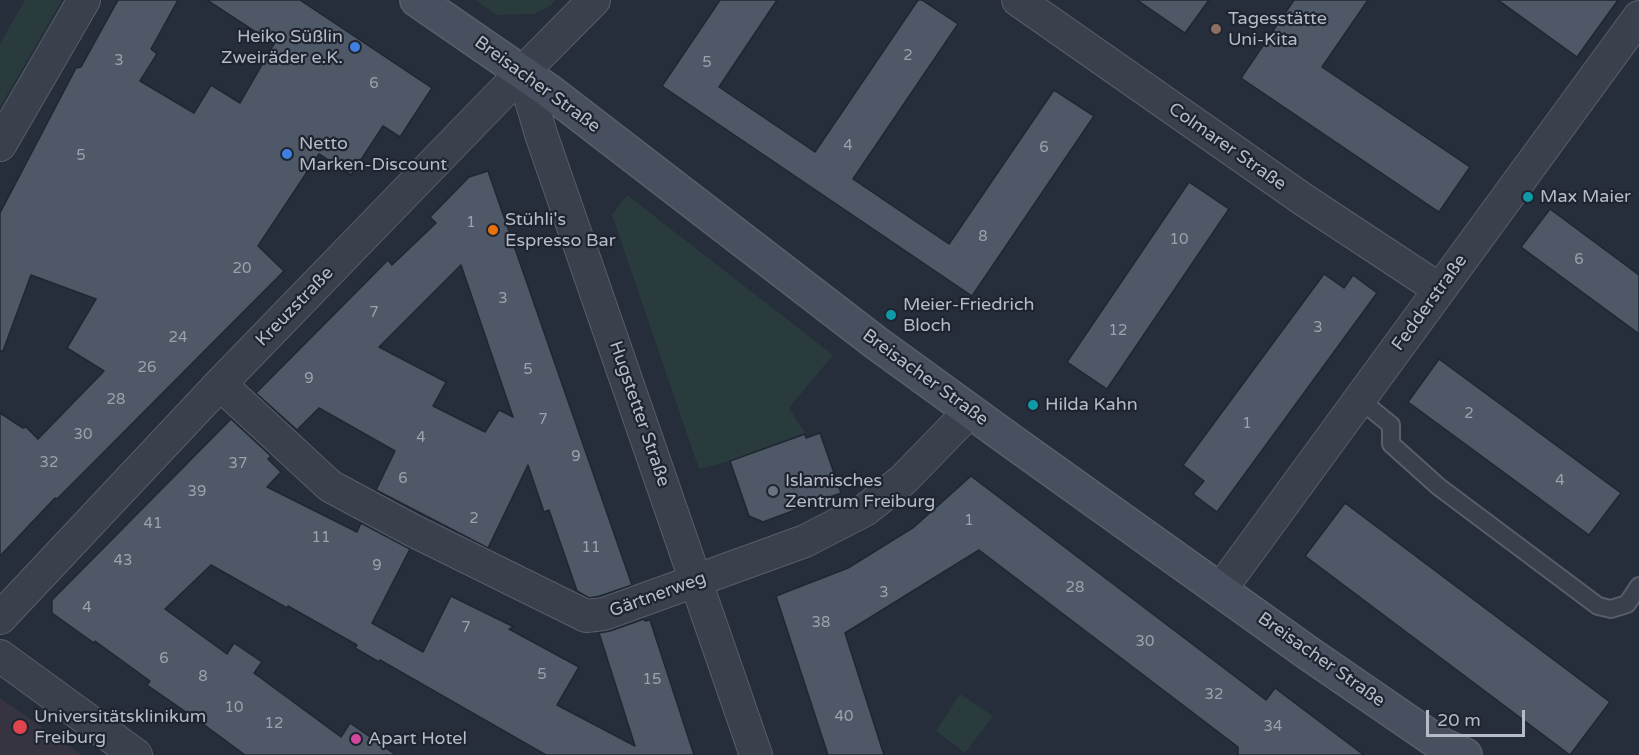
<!DOCTYPE html>
<html>
<head>
<meta charset="utf-8">
<style>
  body { margin:0 }
  #map { position:relative; width:1639px; height:755px; overflow:hidden; background:#262e3b; font-family:"Varela Round",sans-serif }
  canvas { display:block }
  .scale { position:absolute; left:1426px; top:710px; width:99px; height:27px; box-sizing:border-box; border:3px solid #b5bbc7; border-top:0; padding-left:8px; font-size:18px; line-height:21px; white-space:nowrap; color:#b5bbc7; -webkit-text-stroke:4px #1f2530; paint-order:stroke }
</style>
</head>
<body>
<div id="map">
<canvas width="1639" height="755"></canvas>
<div class="scale">20 m</div>
</div>
<script>
const ctx = document.querySelector('canvas').getContext('2d');
ctx.lineJoin = 'round';
function fill(path, color) {
  ctx.fillStyle = color;
  ctx.fill(path, 'evenodd');
}
function toPath(rows) {
  const path = new Path2D();
  for (const r of rows) {
    path.moveTo(r[0], r[1]);
    for (let i = 2; i < r.length; i += 2) path.lineTo(r[i], r[i + 1]);
  }
  return path;
}
function trace(path, color, width, dash) {
  ctx.strokeStyle = color;
  ctx.lineWidth = width;
  ctx.lineCap = dash ? 'butt' : 'round';
  ctx.setLineDash(dash || []);
  ctx.stroke(path);
}
function write(font, color, halo, rows, align = 'center') {
  ctx.font = font + ' "Varela Round",sans-serif';
  ctx.lineWidth = 4.5;
  ctx.setLineDash([]);
  ctx.textBaseline = 'middle';
  ctx.strokeStyle = halo;
  ctx.fillStyle = color;
  for (const [text, x, y, turn = 0] of rows) {
    ctx.save();
    ctx.translate(x, y);
    ctx.rotate((+turn || 0) * Math.PI / 180);
    ctx.textAlign = isNaN(turn) ? turn : align;
    if (halo) ctx.strokeText(text, 0, 0);
    ctx.fillText(text, 0, 0);
    ctx.restore();
  }
}
fill(toPath([
  [0,698,82,755,0,755]
]), '#363440');
fill(toPath([
  [25,0,62,0,0,107,0,44],
  [475,0,556,0,550,6,534,14,497,15],
  [627,195,833,355,789,408,805,433,730,461,699,469,612,215],
  [960,694,993,716,965,753,936,731]
]), '#293b3d');
const building = toPath([
  [118,0,178,0,151,49,157,54,140,81,194,113,211,85,240,103,274,44,207,0,300,0,432,88,400,137,383,126,351,175,319,154,258,246,284,271,84,472,57,499,55,498,0,556,0,413,23,428,26,427,38,439,104,371,67,348,96,299,31,275,3,351,0,351,0,213,76,68,81,67,118,0],
  [720,0,777,0,719,87,815,152,918,0,922,0,958,24,853,179,949,244,1054,90,1094,116,972,296,662,86,720,0],
  [1137,0,1209,0,1185,33,1137,0],
  [1294,0,1368,0,1322,67,1470,167,1439,212,1241,78,1294,0],
  [1498,0,1618,0,1577,57,1498,0],
  [488,171,632,585,600,596,589,598,577,591,549,510,544,512,528,465,488,548,376,490,395,451,319,408,297,430,256,393,388,260,392,265,436,223,430,217,469,177,488,171],
  [461,265,513,417,499,410,485,432,433,406,446,382,379,347,461,265],
  [1189,182,1229,209,1107,389,1067,362,1189,182],
  [1550,209,1639,275,1639,334,1521,247,1550,209],
  [1324,274,1344,288,1353,275,1377,293,1217,512,1193,494,1204,481,1183,465,1324,274],
  [1439,359,1621,493,1589,535,1408,402,1439,359],
  [231,419,271,456,268,459,281,472,267,487,357,532,361,523,410,549,372,623,423,652,451,596,514,627,509,629,579,667,557,705,635,746,599,633,610,631,644,619,645,621,650,620,694,755,546,755,380,660,379,662,355,648,357,645,288,606,287,608,211,565,165,609,227,654,234,643,262,662,254,673,341,737,350,723,396,755,245,755,199,721,147,685,150,681,95,641,94,643,52,613,52,600,231,419],
  [820,433,841,493,763,522,749,516,730,461,805,434,806,438,820,433],
  [971,476,1266,700,1275,688,1364,755,1238,755,1238,747,979,550,845,633,884,755,828,755,776,596,848,568,914,527,971,476],
  [1345,503,1610,702,1570,755,1305,556,1345,503]
]);
fill(building, '#4e5867');
trace(building, '#212732', 1.5);
const lane = toPath([
  [1359,399,1391,425,1391,444,1439,487,1598,606,1611,609,1627,604,1639,586]
]);
const street = toPath([
  [1018,0,1304,200,1439,289],
  [523,73,541,134,756,755],
  [0,145,84,0],
  [220,384,330,486,412,530,586,616,604,614,805,541,865,510,903,480,970,411],
  [1221,589,1639,17],
  [0,618,220,384,495,100,594,0],
  [0,656,136,755]
]);
const secondary = toPath([
  [417,0,549,91,875,342,1010,440,1308,653,1442,745,1465,755]
]);
trace(lane, '#585e6a', 20);
trace(street, '#585e6a', 34);
trace(secondary, '#585e6a', 36);
trace(lane, '#3a404c', 16);
trace(street, '#3a404c', 32);
trace(secondary, '#484f5e', 33);
for (const [x, y, r, color] of [
  [1216,29,6,"#8d6e63"],
  [355,47,6,"#3f7fe0"],
  [287,154,6,"#3f7fe0"],
  [1528,197,6,"#0f9aa8"],
  [493,230,6,"#e8710a"],
  [891,315,6,"#0f9aa8"],
  [1033,405,6,"#0f9aa8"],
  [773,491,6,"#6b7280"],
  [20,727,8,"#e0444e"],
  [356,739,6,"#d1479c"]
]) {
  const dot = new Path2D();
  dot.arc(x, y, r, 0, 2 * Math.PI);
  ctx.fillStyle = color;
  ctx.fill(dot);
  trace(dot, '#1f2530', 2);
}
write('15px', '#9ba2af', null, [
  ["2",908,56],
  ["3",119,61],
  ["5",707,63],
  ["6",374,84],
  ["4",848,146],
  ["6",1044,148],
  ["5",81,156],
  ["1",471,223],
  ["8",983,237],
  ["10",1179,240],
  ["6",1579,260],
  ["20",242,269],
  ["3",503,299],
  ["7",374,313],
  ["3",1318,328],
  ["12",1118,331],
  ["24",178,338],
  ["26",147,368],
  ["5",528,370],
  ["9",309,379],
  ["28",116,400],
  ["2",1469,414],
  ["7",543,420],
  ["1",1247,424],
  ["30",83,435],
  ["4",421,438],
  ["9",576,457],
  ["32",49,463],
  ["37",238,464],
  ["6",403,479],
  ["4",1560,481],
  ["39",197,492],
  ["2",474,519],
  ["1",969,521],
  ["41",153,524],
  ["11",321,538],
  ["11",591,548],
  ["43",123,561],
  ["9",377,566],
  ["28",1075,588],
  ["3",884,593],
  ["4",87,608],
  ["38",821,623],
  ["7",466,628],
  ["30",1145,642],
  ["6",164,659],
  ["5",542,675],
  ["8",203,677],
  ["15",652,680],
  ["32",1214,695],
  ["10",234,708],
  ["40",844,717],
  ["12",274,724],
  ["34",1273,727]
]);
write('18px', '#b5bbc7', '#1f2530', [
  ["Tagesstätte",1228,19],
  ["Uni-Kita",1228,40],
  ["Heiko Süßlin",343,37,"right"],
  ["Zweiräder e.K.",343,58,"right"],
  ["Netto",299,144],
  ["Marken-Discount",299,165],
  ["Max Maier",1540,197],
  ["Stühli's",505,220],
  ["Espresso Bar",505,241],
  ["Meier-Friedrich",903,305],
  ["Bloch",903,326],
  ["Hilda Kahn",1045,405],
  ["Islamisches",785,481],
  ["Zentrum Freiburg",785,502],
  ["Universitätsklinikum",34,717],
  ["Freiburg",34,738],
  ["Apart Hotel",368,739]
], 'left');
write('18px', '#b5bbc7', '#1f2530', [
  ["Breisacher Straße",537,85,36],
  ["Colmarer Straße",1227,147,35],
  ["Fedderstraße",1430,303,-54],
  ["Kreuzstraße",295,307,-46],
  ["Breisacher Straße",925,378,36],
  ["Hugstetter Straße",639,414,71],
  ["Gärtnerweg",658,595,-20],
  ["Breisacher Straße",1321,660,35]
]);
</script>
</body>
</html>
